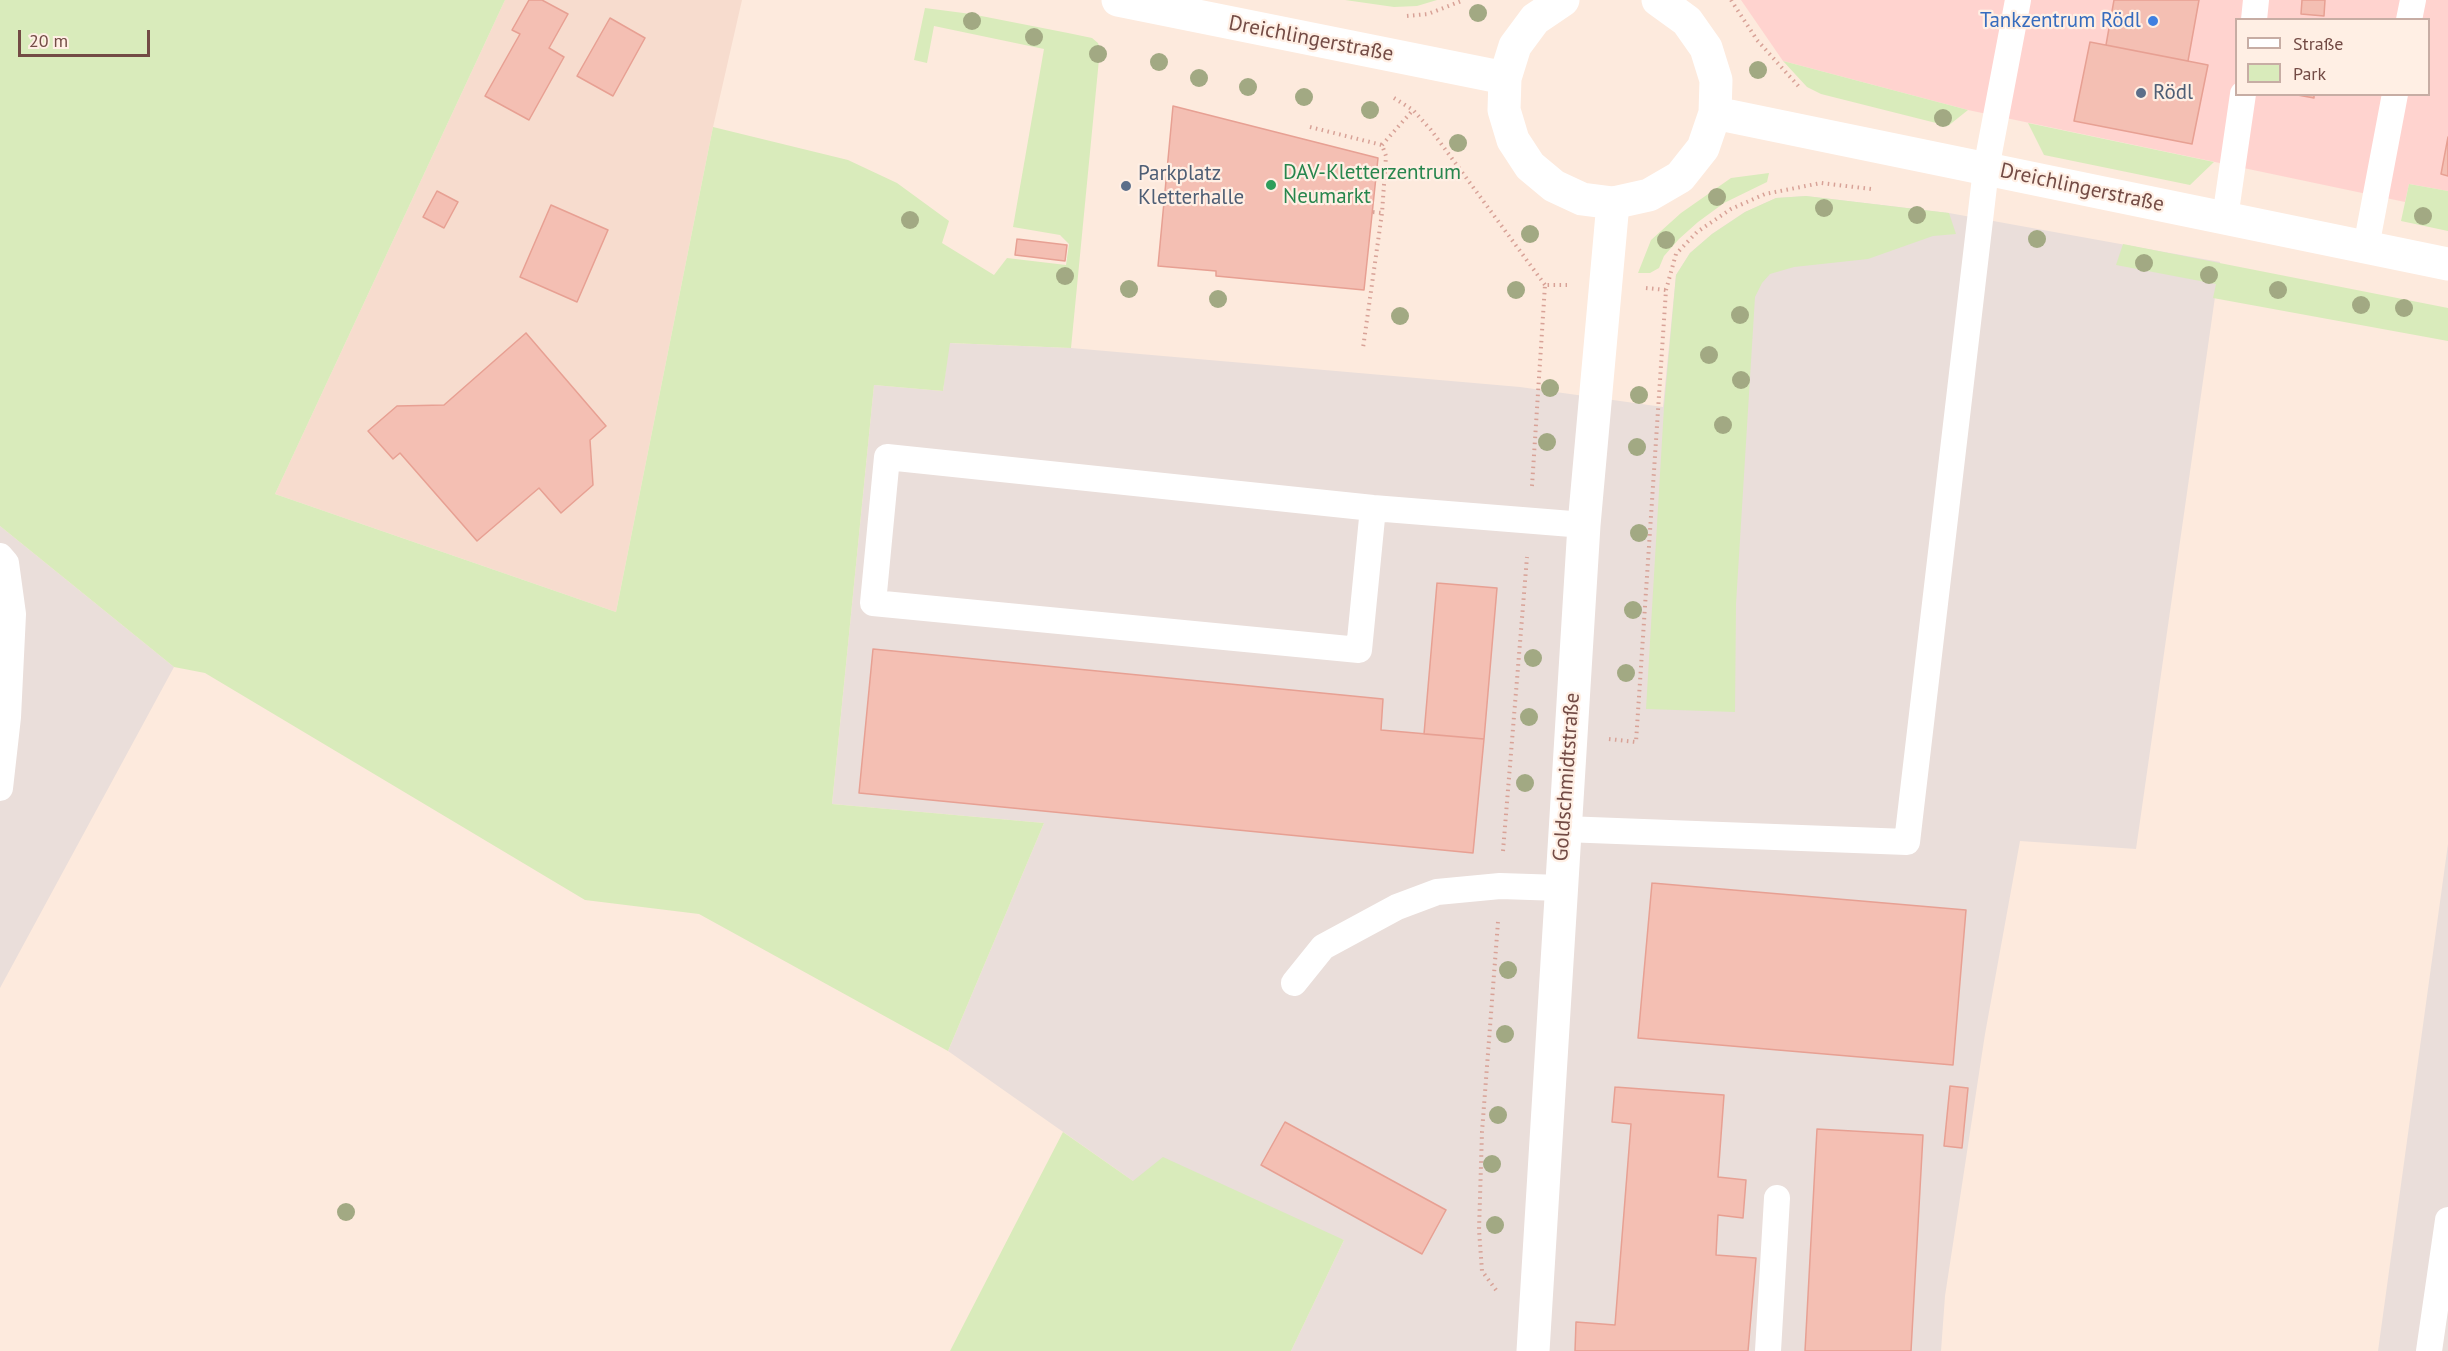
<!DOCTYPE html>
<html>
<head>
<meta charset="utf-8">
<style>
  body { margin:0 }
  #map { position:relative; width:2448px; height:1351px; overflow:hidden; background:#fdeadd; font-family:"PT Sans",sans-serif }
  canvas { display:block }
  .legend { position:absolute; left:2235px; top:18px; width:195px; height:78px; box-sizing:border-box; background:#ffefe4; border:2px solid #c7ada4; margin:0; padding:8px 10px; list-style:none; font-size:18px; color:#734b45 }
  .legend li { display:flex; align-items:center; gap:12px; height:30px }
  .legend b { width:30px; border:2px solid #c7ada4 }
  .scale { position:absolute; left:18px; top:30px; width:132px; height:27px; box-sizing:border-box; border:3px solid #734b45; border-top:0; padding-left:8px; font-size:18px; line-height:21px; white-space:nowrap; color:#734b45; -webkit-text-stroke:4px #ffefe4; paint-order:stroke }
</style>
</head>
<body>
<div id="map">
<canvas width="2448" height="1351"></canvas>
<ul class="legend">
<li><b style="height:8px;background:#fff"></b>Straße</li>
<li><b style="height:16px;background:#d9ebbb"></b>Park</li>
</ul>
<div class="scale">20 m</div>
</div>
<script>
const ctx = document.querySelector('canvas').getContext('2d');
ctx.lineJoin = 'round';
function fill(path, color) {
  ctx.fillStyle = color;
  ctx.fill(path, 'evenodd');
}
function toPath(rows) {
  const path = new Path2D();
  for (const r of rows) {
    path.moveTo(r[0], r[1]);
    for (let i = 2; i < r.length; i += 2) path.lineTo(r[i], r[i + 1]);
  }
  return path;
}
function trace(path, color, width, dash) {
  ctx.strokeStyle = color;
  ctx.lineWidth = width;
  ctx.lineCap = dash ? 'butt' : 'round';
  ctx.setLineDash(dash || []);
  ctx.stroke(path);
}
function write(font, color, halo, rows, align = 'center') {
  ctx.font = font + ' "PT Sans",sans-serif';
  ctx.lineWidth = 4.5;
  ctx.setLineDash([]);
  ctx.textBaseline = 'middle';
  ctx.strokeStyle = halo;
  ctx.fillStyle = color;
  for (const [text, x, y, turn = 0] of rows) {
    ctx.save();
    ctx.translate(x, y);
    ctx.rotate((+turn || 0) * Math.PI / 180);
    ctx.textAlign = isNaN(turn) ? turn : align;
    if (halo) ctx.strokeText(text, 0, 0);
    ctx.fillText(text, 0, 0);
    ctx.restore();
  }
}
fill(toPath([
  [505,0,742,0,713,127,616,612,275,494]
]), '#f7dcce');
fill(toPath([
  [1741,0,2448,0,2448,191,2409,184,2405,202,1968,110,1783,61],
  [2236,20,2428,20,2428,94,2236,94]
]), '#ffd3cf');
fill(toPath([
  [1806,196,1949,213,2220,262,2136,849,2020,841,1985,1034,1945,1296,1941,1351,1291,1351,1344,1240,1133,1181,948,1051,1044,823,832,804,874,385,943,391,949,343,1071,348,1520,387,1663,407,1676,275,1690,253,1712,234,1745,212,1776,198],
  [0,526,174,667,0,988],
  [2448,844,2448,1351,2378,1351]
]), '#eadeda');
fill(toPath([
  [0,0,505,0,275,494,616,612,713,127,848,160,897,183,949,221,942,243,994,275,1007,258,1066,265,1069,244,1060,235,1013,227,1044,49,934,26,927,63,914,60,925,8,971,14,1068,33,1092,38,1098,43,1100,49,1071,348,950,343,943,391,874,385,832,804,1044,823,948,1051,699,914,585,900,205,673,174,667,0,526],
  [1345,0,1437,0,1417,6,1394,7],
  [1783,61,1968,110,1948,126,1821,94,1807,87],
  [2028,123,2214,162,2190,185,2044,155],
  [1769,173,1767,182,1724,203,1698,222,1679,239,1664,256,1659,268,1650,273,1638,273,1651,240,1681,213,1731,178],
  [2409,184,2448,191,2448,231,2401,221],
  [1806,196,1949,213,1956,234,1933,236,1868,259,1794,267,1770,274,1762,283,1755,297,1744,475,1736,604,1735,712,1646,709,1664,407,1676,275,1690,253,1712,234,1745,212,1776,198],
  [2123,244,2448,308,2448,341,2213,298,2216,284,2116,265],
  [1063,1132,1133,1181,1163,1157,1344,1240,1291,1351,950,1351]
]), '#d9ebbb');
const building = toPath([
  [529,0,542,0,568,14,549,48,564,57,529,120,485,96,520,34,512,30,529,0],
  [2114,0,2199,0,2188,61,2106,45,2114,0],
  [2302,0,2325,0,2324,16,2301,14,2302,0],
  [610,18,645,38,613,96,577,76,610,18],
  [2090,42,2208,65,2192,144,2074,121,2090,42],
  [2292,94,2314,94,2314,98,2292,94],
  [1173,106,1378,158,1364,290,1216,276,1216,271,1158,266,1173,106],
  [2448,137,2448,176,2441,174,2448,137],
  [437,191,458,202,444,228,423,217,437,191],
  [551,205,608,230,577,302,520,277,551,205],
  [1017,239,1067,245,1065,261,1015,255,1017,239],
  [526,333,606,426,590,440,593,485,561,513,539,488,477,541,400,453,393,459,368,431,397,406,444,405,526,333],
  [1437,583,1497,588,1484,739,1424,734,1437,583],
  [873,649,1383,699,1381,730,1484,739,1473,853,859,793,873,649],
  [1652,883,1966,910,1953,1065,1638,1038,1652,883],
  [1950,1086,1968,1088,1962,1148,1944,1146,1950,1086],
  [1615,1087,1724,1095,1718,1177,1746,1180,1743,1218,1718,1215,1716,1255,1756,1258,1748,1351,1575,1351,1576,1322,1615,1325,1631,1124,1612,1122,1615,1087],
  [1285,1122,1446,1210,1422,1254,1261,1165,1285,1122],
  [1817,1129,1923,1135,1911,1351,1805,1351,1817,1129]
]);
fill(building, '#f4bfb3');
trace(building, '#e7a093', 1.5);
trace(toPath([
  [1731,0,1757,40,1801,89],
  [1407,16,1428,14,1464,0],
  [1394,98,1413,110,1431,130,1545,285],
  [1310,127,1382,145,1386,156,1382,213,1363,348],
  [1382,145,1413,110],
  [1373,212,1382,213],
  [1646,288,1666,290],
  [1532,486,1545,285,1567,285],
  [1609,739,1636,742,1666,290,1676,254,1697,232,1731,209,1765,194,1821,183,1871,189],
  [1503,851,1527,557],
  [1496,1290,1482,1271,1479,1230,1482,1132,1498,922]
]), '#d8a297', 4, [1.5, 4.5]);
trace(toPath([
  [2254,20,2256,0],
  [2409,20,2413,0],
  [2225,218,2243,94],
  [2366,247,2395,94],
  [1373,508,1359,650,873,603,887,457,1373,508,1584,525],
  [0,556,6,563,13,614,8,717,0,788],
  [1564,829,1907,842,1986,169,2018,0],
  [1294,983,1323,947,1397,907,1437,892,1500,886,1561,888],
  [1768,1351,1777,1198],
  [2429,1351,2448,1220]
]), '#fff', 26);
trace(toPath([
  [1533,1351,1584,525,1613,203]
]), '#fff', 33);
trace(toPath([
  [1118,0,1505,78],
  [1563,0,1535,19,1515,46,1505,78,1504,110,1513,140,1530,166,1554,186,1582,199,1613,203,1649,195,1680,177,1703,148,1715,113,1716,80,1706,48,1687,21,1658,0],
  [1715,113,2448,264]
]), '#fff', 33);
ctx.fillStyle = '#a2a983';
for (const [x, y] of [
  [1478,13],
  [972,21],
  [1034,37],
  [1098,54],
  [1159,62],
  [1758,70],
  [1199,78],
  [1248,87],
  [1304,97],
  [1370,110],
  [1943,118],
  [1458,143],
  [1717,197],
  [1824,208],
  [1917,215],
  [2423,216],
  [910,220],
  [1530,234],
  [2037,239],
  [1666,240],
  [2144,263],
  [2209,275],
  [1065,276],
  [1129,289],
  [1516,290],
  [2278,290],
  [1218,299],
  [2361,305],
  [2404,308],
  [1740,315],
  [1400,316],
  [1709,355],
  [1741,380],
  [1550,388],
  [1639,395],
  [1723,425],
  [1547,442],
  [1637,447],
  [1639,533],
  [1633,610],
  [1533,658],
  [1626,673],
  [1529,717],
  [1525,783],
  [1508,970],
  [1505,1034],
  [1498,1115],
  [1492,1164],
  [346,1212],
  [1495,1225]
]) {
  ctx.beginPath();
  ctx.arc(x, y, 9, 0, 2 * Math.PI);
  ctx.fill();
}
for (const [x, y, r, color] of [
  [2153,21,6,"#3f7fe0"],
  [2141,93,6,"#5c6f8a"],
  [1271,185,6,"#2e9e5b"],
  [1126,186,6,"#5c6f8a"]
]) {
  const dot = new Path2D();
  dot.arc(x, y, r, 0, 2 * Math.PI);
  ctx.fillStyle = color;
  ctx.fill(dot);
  trace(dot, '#ffefe4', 2);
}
write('21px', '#366cbe', '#ffefe4', [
  ["Tankzentrum Rödl",2141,21]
], 'right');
write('21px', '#734b45', '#ffefe4', [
  ["Dreichlingerstraße",1311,39,11],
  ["Dreichlingerstraße",2082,188,12],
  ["Goldschmidtstraße",1567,777,-86]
]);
write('21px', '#4e5e75', '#ffefe4', [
  ["Rödl",2153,93],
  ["Parkplatz",1138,174],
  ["Kletterhalle",1138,198]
], 'left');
write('21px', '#27864d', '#ffefe4', [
  ["DAV-Kletterzentrum",1283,173],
  ["Neumarkt",1283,197]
], 'left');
</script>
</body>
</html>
